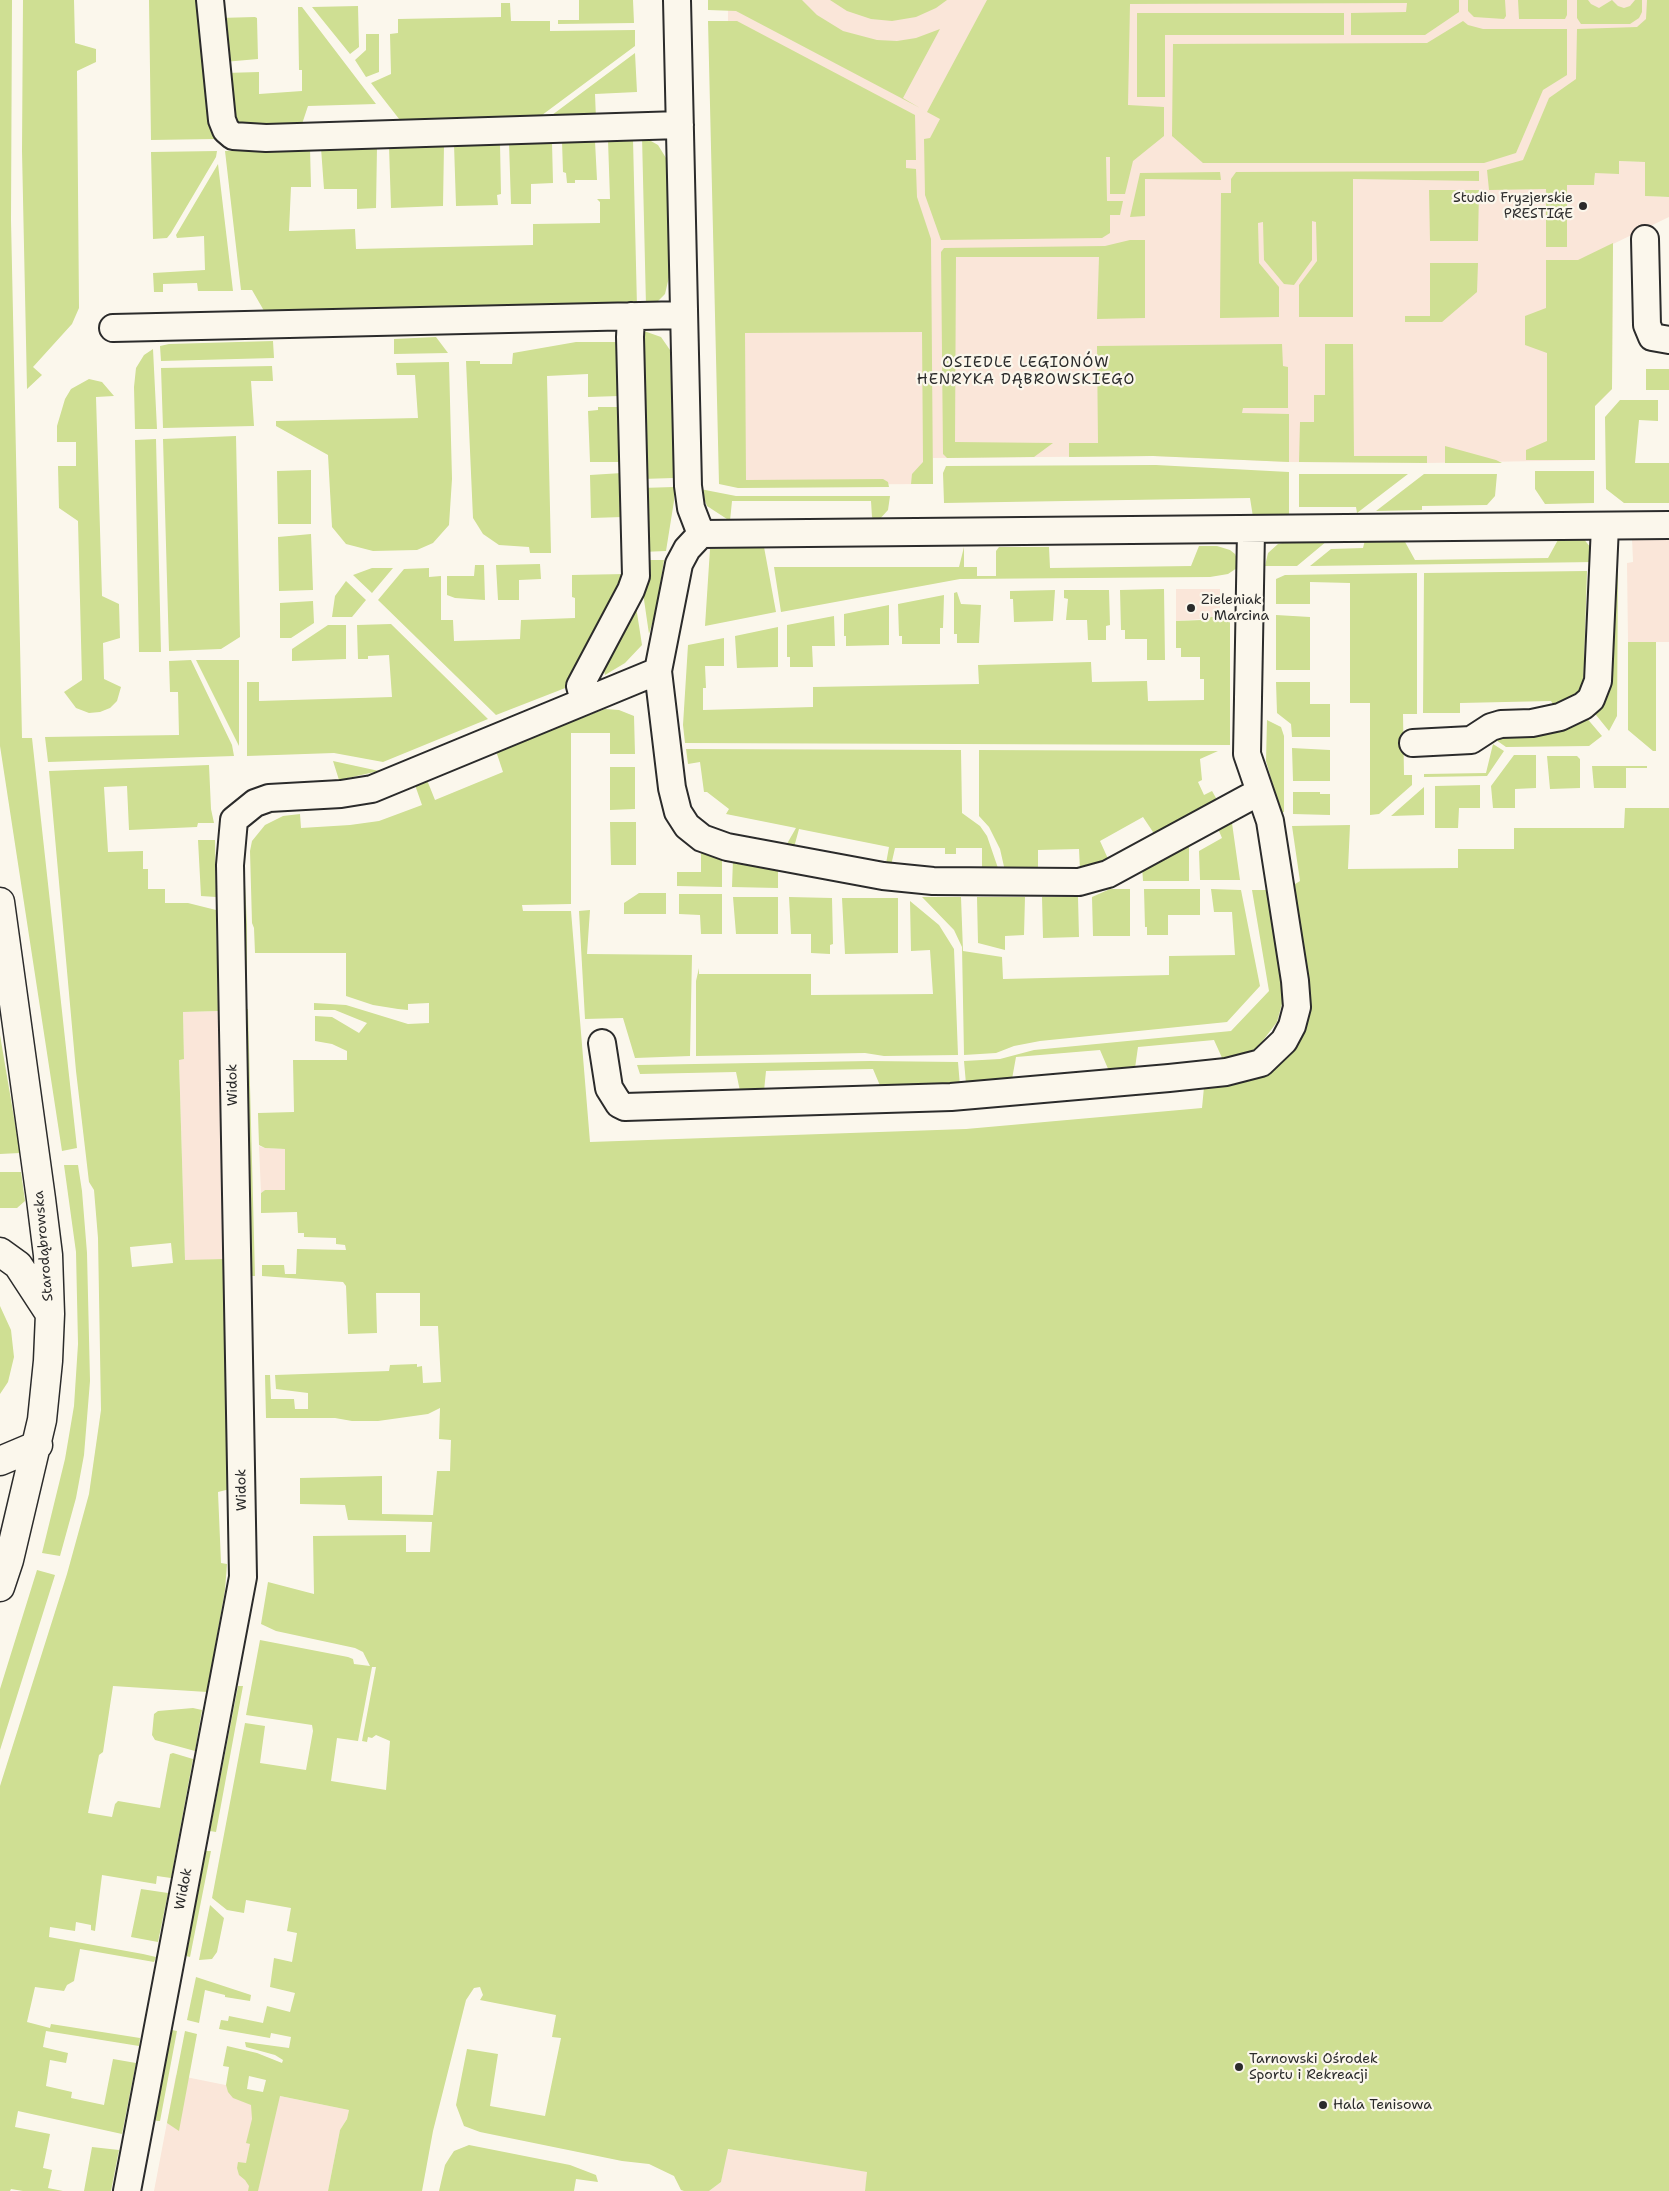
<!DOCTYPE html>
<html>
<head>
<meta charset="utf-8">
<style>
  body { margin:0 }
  canvas { display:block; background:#fbf7ec }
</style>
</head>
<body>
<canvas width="1669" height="2191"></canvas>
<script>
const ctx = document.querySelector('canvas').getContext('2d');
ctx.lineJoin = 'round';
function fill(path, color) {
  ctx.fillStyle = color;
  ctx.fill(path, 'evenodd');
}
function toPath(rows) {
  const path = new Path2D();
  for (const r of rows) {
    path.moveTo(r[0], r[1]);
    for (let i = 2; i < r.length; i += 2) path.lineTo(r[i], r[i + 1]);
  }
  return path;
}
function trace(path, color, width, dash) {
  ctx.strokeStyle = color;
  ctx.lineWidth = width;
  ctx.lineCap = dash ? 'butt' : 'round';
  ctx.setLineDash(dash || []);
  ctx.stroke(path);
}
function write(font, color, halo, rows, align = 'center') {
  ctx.font = font + ' "Shantell Sans",sans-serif';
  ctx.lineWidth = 4.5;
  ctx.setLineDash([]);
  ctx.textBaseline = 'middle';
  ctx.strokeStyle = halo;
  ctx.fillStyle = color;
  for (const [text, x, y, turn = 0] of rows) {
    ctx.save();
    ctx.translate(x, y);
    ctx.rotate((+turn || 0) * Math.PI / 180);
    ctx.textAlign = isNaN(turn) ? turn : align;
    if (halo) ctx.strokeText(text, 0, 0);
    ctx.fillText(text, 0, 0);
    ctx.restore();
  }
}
fill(toPath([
  [728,0,1669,0,1548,164,1567,185,1594,185,1595,173,1619,161,1646,162,1645,196,1669,197,1669,217,1613,244,1612,389,1595,406,1595,460,1427,463,1289,462,1153,456,933,458,933,484,748,485,727,474],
  [1632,538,1669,538,1669,642,1628,642,1627,563,1633,562],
  [1176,589,1220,589,1220,611,1230,611,1230,617,1176,621],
  [218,1011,224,1259,185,1261,179,1059,184,1059,183,1012],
  [259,1146,265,1148,285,1149,285,1190,265,1190,261,1193],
  [176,2075,349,2110,347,2119,340,2130,328,2191,154,2191],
  [727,2149,868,2172,865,2191,709,2191,721,2182]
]), '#fae6d9');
fill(toPath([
  [0,0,12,0,11,220,22,738,32,738,77,1148,62,1151,0,746],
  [23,0,74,0,75,43,96,49,96,62,77,71,79,308,72,324,33,367,42,375,27,389,22,151],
  [149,0,201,0,215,139,151,140],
  [579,0,633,0,634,23,558,24,558,20,579,20],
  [708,0,802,0,817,15,843,31,877,40,897,41,916,38,940,29,903,98,920,108,736,11,708,10],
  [830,0,947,0,936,8,916,17,892,21,871,19,847,11],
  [987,0,1459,0,1459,12,1425,35,1351,35,1351,13,1406,12,1407,3,1130,4,1128,105,1164,107,1164,136,1133,161,1125,194,1110,194,1110,157,1106,157,1107,201,1123,201,1120,215,1110,215,1110,233,1102,238,941,240,925,195,924,139,930,138,940,119,927,112],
  [1468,0,1505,0,1506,16,1504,19,1474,17,1468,11],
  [1518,0,1567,0,1567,15,1565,19,1519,19],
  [1577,0,1588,0,1591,4,1599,8,1612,0,1618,6,1624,8,1630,6,1635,0,1642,0,1642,12,1639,18,1630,24,1581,24,1577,18],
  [1647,0,1669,0,1669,197,1645,196,1645,162,1619,161,1619,174,1595,173,1594,185,1567,185,1567,247,1546,247,1546,189,1489,190,1487,170,1523,160,1549,98,1576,79,1577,29,1637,27,1646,19],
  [501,3,510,3,511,21,550,21,550,31,635,30,635,46,534,121,403,124,371,83,391,74,390,34,398,33,398,19,501,17],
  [358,6,359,47,350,54,312,7],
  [298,7,302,7,376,104,308,106,301,127,244,129,229,110,225,73,259,72,259,94,302,91,302,70,299,70],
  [1137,13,1344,13,1344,35,1165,35,1165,97,1137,97],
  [255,17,257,18,258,59,224,62,219,18],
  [708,21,737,21,915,115,916,160,906,160,906,168,916,169,917,197,931,239,933,484,911,484,912,474,923,462,922,332,745,333,746,480,883,479,888,482,889,487,738,488,719,484],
  [1463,21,1468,25,1483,29,1567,29,1567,75,1543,90,1516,153,1484,163,1203,163,1172,136,1173,44,1427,43],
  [366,34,379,34,379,72,366,77,355,60,366,50],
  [635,53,637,92,595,94,596,119,544,121],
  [642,136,658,145,666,158,669,256,669,277,665,294,654,305,646,306],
  [633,139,637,307,267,316,252,290,241,290,225,151,310,148,311,187,291,187,289,231,355,229,356,249,533,245,533,224,600,223,600,202,597,199,610,199,608,140],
  [562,141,595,141,597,180,575,180,575,183,567,183,566,173,563,172],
  [552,142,553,183,531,184,531,204,511,204,509,143],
  [500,143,501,194,497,195,498,205,456,206,454,144],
  [444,145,443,206,391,208,389,146],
  [377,147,376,208,357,209,357,189,324,189,321,148],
  [217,151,216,157,171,233,167,238,153,239,151,152],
  [218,164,233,291,198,291,197,283,163,284,163,292,154,292,153,273,205,270,204,236,177,238,176,235],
  [1479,171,1479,181,1353,179,1353,317,1299,317,1299,285,1317,261,1316,222,1312,221,1312,260,1294,285,1284,284,1264,260,1263,222,1258,223,1259,263,1279,287,1279,317,1220,318,1221,193,1231,193,1231,179,1236,172],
  [1220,172,1221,180,1145,179,1145,216,1130,217,1140,173],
  [1429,190,1479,190,1478,241,1430,241],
  [1130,240,1145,240,1145,318,1097,319,1099,257,956,257,955,442,1053,443,1034,457,947,458,943,454,941,252,944,248,1105,246],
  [1613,243,1612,389,1595,406,1595,460,1526,460,1526,450,1547,441,1547,353,1525,345,1525,316,1546,308,1546,260,1578,260],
  [1430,263,1478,263,1477,292,1442,322,1405,322,1405,316,1430,316],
  [644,331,661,337,670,350,674,478,641,479,637,348],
  [436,337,448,353,394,354,394,339],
  [273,341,274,358,161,361,160,346,169,344],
  [576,342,618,342,619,396,588,397,588,374,547,376,551,553,530,553,529,547,499,545,483,534,473,518,466,361,480,361,480,364,512,364,513,353],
  [1282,344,1283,366,1288,367,1288,408,1243,408,1242,413,1289,414,1289,462,1153,456,1069,457,1069,443,1098,443,1097,346],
  [1325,344,1353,344,1354,456,1427,456,1427,463,1299,462,1300,422,1314,422,1314,395,1325,395],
  [153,349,157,429,135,429,134,387,136,368,144,355],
  [449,362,452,479,449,525,433,543,417,550,373,551,346,544,332,527,328,455,276,426,276,421,418,418,415,375,397,375,396,363],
  [272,366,273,381,251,381,254,426,163,428,161,368],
  [1646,369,1669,369,1669,390,1646,390],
  [89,379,102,382,114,396,96,397,102,596,119,604,120,638,103,643,104,679,121,687,117,701,110,708,100,712,89,713,76,708,64,692,82,680,78,521,59,508,58,466,76,466,76,442,57,442,57,426,65,399,71,389],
  [1620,400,1658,400,1658,421,1639,420,1635,463,1669,463,1669,503,1624,503,1606,489,1605,417],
  [598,407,620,407,621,462,590,462,588,411,598,410],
  [236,436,240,637,221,649,169,651,163,439],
  [156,439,161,652,139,652,135,440],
  [1445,446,1496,460,1502,463,1445,463],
  [1156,465,1289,472,1289,517,1253,517,1250,498,944,503,943,473,946,466],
  [311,470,311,524,278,524,277,471],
  [1535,471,1594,471,1594,503,1545,504,1535,489],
  [622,473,623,517,591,518,590,475],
  [1299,474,1408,474,1357,513,1356,507,1299,507],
  [1424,474,1497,474,1495,496,1487,505,1422,506,1422,510,1376,511],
  [674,487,674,501,666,551,642,552,641,488],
  [700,489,736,496,890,496,888,510,878,521,875,521,872,517,871,501,732,501,730,521,707,506],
  [311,534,313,590,279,591,278,537],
  [1559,538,1583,538,1595,553,1595,562,1310,566,1331,549,1363,548,1365,540,1404,540,1415,560,1548,558],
  [1327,541,1297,566,1265,566,1268,553,1278,544,1286,542],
  [1199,546,1217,546,1230,550,1235,554,1240,566,1228,574,1210,577,960,579,781,612,774,567,959,567,964,547,964,567,977,567,977,576,996,576,996,551,999,547,1049,547,1050,568,1191,566],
  [764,547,776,612,705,626,710,549],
  [642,560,664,560,656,610,649,634,642,586],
  [540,564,541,579,519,580,519,600,498,600,496,565],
  [475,565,484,565,485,600,455,598,447,595,447,576,474,576],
  [372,568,393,568,372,593,353,575],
  [429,568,429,577,441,576,441,620,453,620,454,641,520,639,521,620,575,618,575,598,572,597,572,575,625,574,573,685,496,715,378,600,404,569],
  [1612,570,1618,571,1617,716,1609,731,1592,710],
  [1587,571,1583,693,1556,709,1551,701,1460,703,1460,713,1423,713,1424,573],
  [1417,573,1417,714,1403,714,1404,775,1412,775,1412,785,1379,814,1370,815,1370,703,1350,703,1350,583,1310,582,1310,604,1276,604,1276,579,1285,575],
  [346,581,366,600,352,617,332,617,335,596],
  [1164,589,1165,660,1147,660,1147,639,1125,639,1125,630,1121,630,1120,590],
  [1055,590,1053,621,1014,622,1013,599,1010,599,1010,591],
  [1064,590,1109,590,1110,625,1106,626,1106,640,1088,640,1087,620,1066,620,1068,599,1064,598],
  [957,592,961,604,981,605,979,643,957,643,957,634,954,634,954,593],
  [944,595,943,628,940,628,940,644,902,644,902,636,899,636,898,604],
  [635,600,642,645,625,663,605,675,602,662],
  [313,601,314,623,291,638,280,638,280,603],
  [889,605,889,645,846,646,846,636,844,636,844,614],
  [1276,615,1310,617,1310,670,1276,670],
  [834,616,835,646,812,646,813,667,790,667,790,657,787,657,787,625],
  [1203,617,1230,617,1230,745,685,743,683,725,688,645,724,638,724,666,705,666,706,688,703,688,703,710,813,707,813,687,979,684,978,665,1091,662,1092,682,1147,681,1148,701,1204,700,1204,679,1200,679,1200,657,1181,657,1181,648,1176,648,1176,621,1202,620],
  [391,624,488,719,383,762,334,753,247,756,247,682,259,682,259,701,392,697,389,655,368,656,368,659,358,659,357,625],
  [328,625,346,625,346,659,292,661,292,649],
  [778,627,778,667,737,668,735,636],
  [1628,642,1656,642,1656,751,1653,751,1628,730],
  [191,660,232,745,234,756,48,762,45,737,179,735,178,692,170,692,169,661],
  [196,660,239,660,239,746],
  [1276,682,1310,682,1310,704,1330,704,1330,737,1292,737,1291,724,1277,713],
  [605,709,619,710,634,716,635,754,610,754,610,733,571,733,571,904,522,905,523,911,571,911,590,1142,966,1129,1202,1108,1204,1087,1280,1059,1292,886,1300,881,1292,826,1350,825,1348,869,1458,868,1458,849,1514,849,1514,828,1624,828,1625,808,1669,808,1669,2191,865,2191,867,2172,728,2149,721,2182,709,2191,684,2191,681,2190,674,2176,649,2164,622,2161,480,2132,464,2126,456,2105,467,2049,498,2054,490,2106,545,2116,561,2038,552,2037,556,2015,480,2000,483,1995,480,1987,474,1988,466,2000,433,2131,422,2191,328,2191,340,2130,347,2119,349,2110,280,2096,258,2191,248,2191,249,2186,245,2180,239,2175,237,2168,238,2162,246,2163,250,2144,246,2143,252,2119,251,2105,233,2098,228,2092,226,2085,229,2067,223,2066,227,2046,257,2053,282,2063,283,2060,275,2055,246,2047,245,2042,289,2048,291,2037,271,2033,270,2038,219,2029,221,2020,228,2021,229,2016,263,2023,267,2006,290,2012,295,1993,270,1987,274,1958,292,1962,297,1933,287,1931,291,1908,246,1900,244,1913,227,1910,212,1898,245,1723,265,1726,260,1763,306,1770,313,1731,312,1725,246,1715,260,1640,348,1657,353,1659,354,1664,370,1666,363,1652,355,1648,276,1631,261,1624,268,1582,314,1594,313,1536,406,1535,406,1552,430,1552,432,1522,348,1520,345,1505,300,1504,300,1478,382,1476,382,1514,433,1515,437,1471,450,1471,451,1440,439,1439,440,1408,428,1414,378,1421,352,1421,335,1418,266,1418,265,1375,270,1375,271,1399,294,1399,295,1409,308,1409,308,1393,276,1389,275,1375,389,1371,390,1365,417,1364,417,1367,422,1366,423,1383,441,1382,438,1326,420,1326,420,1293,376,1293,377,1333,348,1334,346,1286,343,1282,262,1276,262,1265,284,1265,285,1274,296,1274,297,1249,346,1250,345,1245,336,1244,336,1238,304,1237,304,1233,298,1233,297,1212,261,1213,261,1193,265,1190,285,1190,285,1149,265,1148,259,1145,258,1113,294,1112,293,1060,347,1060,347,1051,332,1044,315,1041,315,1016,332,1017,359,1033,367,1023,335,1010,314,1010,314,1003,346,1005,408,1024,429,1023,429,1003,408,1004,408,1010,398,1009,373,1005,346,996,346,953,255,953,254,928,252,923,250,851,252,841,265,825,283,816,300,814,301,828,350,825,379,821,422,805,415,785,427,780,435,800,503,772,496,751],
  [372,1667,376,1667,362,1741,367,1742,368,1737,372,1738,376,1735,390,1741,386,1790,331,1781,337,1738,358,1741],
  [249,2076,266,2080,263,2092,247,2089],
  [1585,716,1602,736,1589,746,1506,747,1496,740,1500,736],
  [1267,720,1281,727,1284,736,1284,812,1281,813,1266,761],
  [1493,744,1504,751,1487,776,1424,777,1424,774,1486,773],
  [1292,748,1330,750,1330,781,1293,781],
  [686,749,961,750,962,813,980,826,987,836,999,871,982,871,982,848,956,848,956,854,945,854,945,848,895,848,890,870,885,869,889,847,799,829,793,851,784,849,796,828,726,814,729,809,707,792,704,792,700,762,688,764],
  [979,750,1218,751,1200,759,1202,780,1198,782,1204,795,1212,791,1216,798,1215,802,1155,835,1143,817,1100,841,1109,861,1080,870,1079,849,1038,850,1038,871,1005,871,1000,849,989,827,979,816],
  [1514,755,1536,755,1536,788,1515,789,1515,808,1493,808,1491,786],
  [1547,756,1577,756,1580,759,1580,788,1550,789],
  [333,761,379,771,339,780],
  [209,765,211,809,214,823,198,823,197,827,129,830,127,786,104,787,108,852,143,851,143,869,148,869,148,889,165,889,165,903,188,903,216,910,218,1011,183,1012,184,1059,179,1060,185,1260,224,1259,230,1489,218,1492,221,1563,227,1564,225,1590,207,1692,113,1686,103,1752,99,1755,88,1813,112,1817,115,1804,118,1801,160,1808,170,1754,173,1753,193,1759,171,1878,157,1876,156,1884,102,1875,95,1931,91,1930,91,1925,76,1922,75,1931,50,1927,49,1937,143,1954,156,1957,154,1962,80,1949,74,1981,67,1985,64,1991,35,1987,27,2022,50,2028,51,2024,140,2038,139,2046,46,2031,43,2047,68,2053,66,2063,50,2060,46,2086,72,2092,71,2098,104,2105,113,2059,136,2063,122,2134,18,2111,15,2127,50,2134,43,2168,52,2170,48,2188,63,2191,23,2191,11,2189,10,2191,0,2191,0,1786,67,1574,89,1494,101,1410,98,1238,94,1190,89,1182,76,1071,49,771],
  [171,1243,173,1263,132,1267,130,1247],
  [1592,766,1647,766,1647,768,1626,768,1626,788,1594,788],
  [610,767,635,767,635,809,610,810],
  [1480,785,1480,808,1459,808,1458,828,1435,828,1435,786],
  [1424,787,1424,815,1391,816],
  [1293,792,1320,792,1320,794,1330,794,1330,815,1293,814],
  [1231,816,1240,880,1200,880,1199,851,1222,838,1216,824],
  [610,822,636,822,636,865,611,865],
  [1189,839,1189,881,1143,881,1142,865],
  [198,840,215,840,216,897,201,896],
  [243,845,247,924,247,991,243,990],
  [701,853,722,857,722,887,677,886,677,872,701,872],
  [733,859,778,868,778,888,732,887],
  [1110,889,1130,889,1130,936,1093,936,1092,897],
  [1144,889,1200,889,1200,915,1168,915,1168,935,1147,935,1147,927,1145,927],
  [1211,889,1241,890,1260,986,1227,1022,1040,1041,1014,1046,996,1053,964,1055,962,947,954,930,922,897,961,897,963,951,1002,957,1003,979,1169,975,1169,956,1235,955,1232,912,1214,912],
  [1252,890,1269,890,1283,1000,1277,1022,1258,1047,1247,1054,1223,1060,1214,1040,1138,1047,1135,1068,1109,1071,1100,1050,1016,1057,1012,1079,966,1084,964,1061,1000,1059,1034,1050,1231,1031,1269,991],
  [639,893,666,893,666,914,624,914,624,903],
  [679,894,722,894,722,934,701,934,700,915,679,914],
  [733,897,778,897,778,934,736,934],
  [789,897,832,898,833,944,830,945,830,954,811,953,811,934,791,934],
  [977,897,1025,897,1024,935,1005,936,1005,950,978,943],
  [1042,897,1078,897,1079,937,1043,938],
  [842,898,898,898,898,953,845,954],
  [910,901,939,925,954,949,958,1055,884,1056,865,1053,696,1056,696,981,699,968,699,974,811,974,811,995,933,994,930,950,911,951],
  [590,910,587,954,692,955,690,1056,635,1058,623,1018,585,1019,579,911],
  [243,1009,248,1009,255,1276,250,1276],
  [0,1035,20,1153,0,1154],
  [870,1061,958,1062,960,1086,881,1088,873,1069,766,1071,764,1091,740,1091,736,1072,640,1074,637,1065],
  [64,1165,78,1165,82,1191,87,1253,90,1381,84,1455,76,1498,60,1556,42,1553,65,1459,74,1406,78,1344,76,1252],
  [0,1172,21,1172,25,1201,17,1208,0,1208],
  [0,1306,11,1330,14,1357,8,1382,0,1394],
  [37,1570,55,1575,0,1750,0,1689],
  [238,1686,243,1686,216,1832,210,1831],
  [193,1708,202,1710,195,1751,155,1740,152,1735,154,1714,158,1711],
  [206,1851,211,1851,190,1957,186,1956],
  [141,1889,168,1893,158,1942,131,1937],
  [210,1905,224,1918,217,1952,212,1959,199,1960],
  [196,1977,251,1995,250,2001,225,1997,225,1995,205,1990,199,2023,187,2020],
  [172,2030,177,2031,160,2121,157,2121,155,2120],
  [185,2031,197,2034,179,2131,167,2123],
  [469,2145,570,2165,596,2175,598,2182,576,2179,574,2191,439,2191,445,2165,450,2157,454,2151],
  [92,2147,119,2150,111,2191,84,2191]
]), '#cfdf93');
const street = toPath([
  [210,0,222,120,226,130,233,136,266,138,680,125],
  [677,0,688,486,691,508,701,534,687,549,679,564,658,671,672,788,678,812,687,826,702,838,727,847,883,876,933,881,1079,882,1108,874,1259,792],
  [1645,239,1647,325,1652,337,1669,340],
  [113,328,684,315],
  [701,534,1669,525],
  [584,701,580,686,631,590,636,576,630,337,631,316],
  [1413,743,1471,740,1491,727,1501,724,1532,723,1560,717,1583,706,1591,699,1598,681,1605,526],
  [602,1043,609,1088,619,1104,625,1107,951,1097,1169,1078,1226,1072,1261,1063,1284,1041,1292,1026,1297,1007,1295,981,1270,821,1247,754,1251,531],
  [127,2191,243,1577,230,865,234,820,255,803,269,798,341,794,372,789,658,671]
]);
const secondary = toPath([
  [0,902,41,1199,48,1255,50,1314,48,1361,42,1420,9,1560,0,1587],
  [0,1252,18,1265,50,1314],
  [0,1461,38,1445]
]);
trace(street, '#2b2b2b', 30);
trace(secondary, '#2b2b2b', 31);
trace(street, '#fbf7ec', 26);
trace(secondary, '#fbf7ec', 28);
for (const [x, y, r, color] of [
  [1583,206,5,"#2b2b2b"],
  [1191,608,5,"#2b2b2b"],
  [1239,2067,5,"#2b2b2b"],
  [1323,2105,5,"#2b2b2b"]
]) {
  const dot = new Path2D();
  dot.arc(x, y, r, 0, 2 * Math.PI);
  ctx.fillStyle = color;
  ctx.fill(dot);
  trace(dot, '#fbf7ec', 2);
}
write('14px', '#2b2b2b', '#fbf7ec', [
  ["Studio Fryzjerskie",1573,198,"right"],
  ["PRESTIGE",1573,214,"right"],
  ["Zieleniak",1201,600],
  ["u Marcina",1201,616],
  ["Tarnowski Ośrodek",1249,2059],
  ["Sportu i Rekreacji",1249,2075],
  ["Hala Tenisowa",1333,2105]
], 'left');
write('14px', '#2b2b2b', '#fbf7ec', [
  ["Widok",233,1085,-91],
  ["Starodąbrowska",44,1246,-95],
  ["Widok",242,1490,-91],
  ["Widok",184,1889,-79]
]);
ctx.letterSpacing = '1px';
write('15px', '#2b2b2b', '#fbf7ec', [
  ["OSIEDLE LEGIONÓW",1026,363],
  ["HENRYKA DĄBROWSKIEGO",1026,380]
]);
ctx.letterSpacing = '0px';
</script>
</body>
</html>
